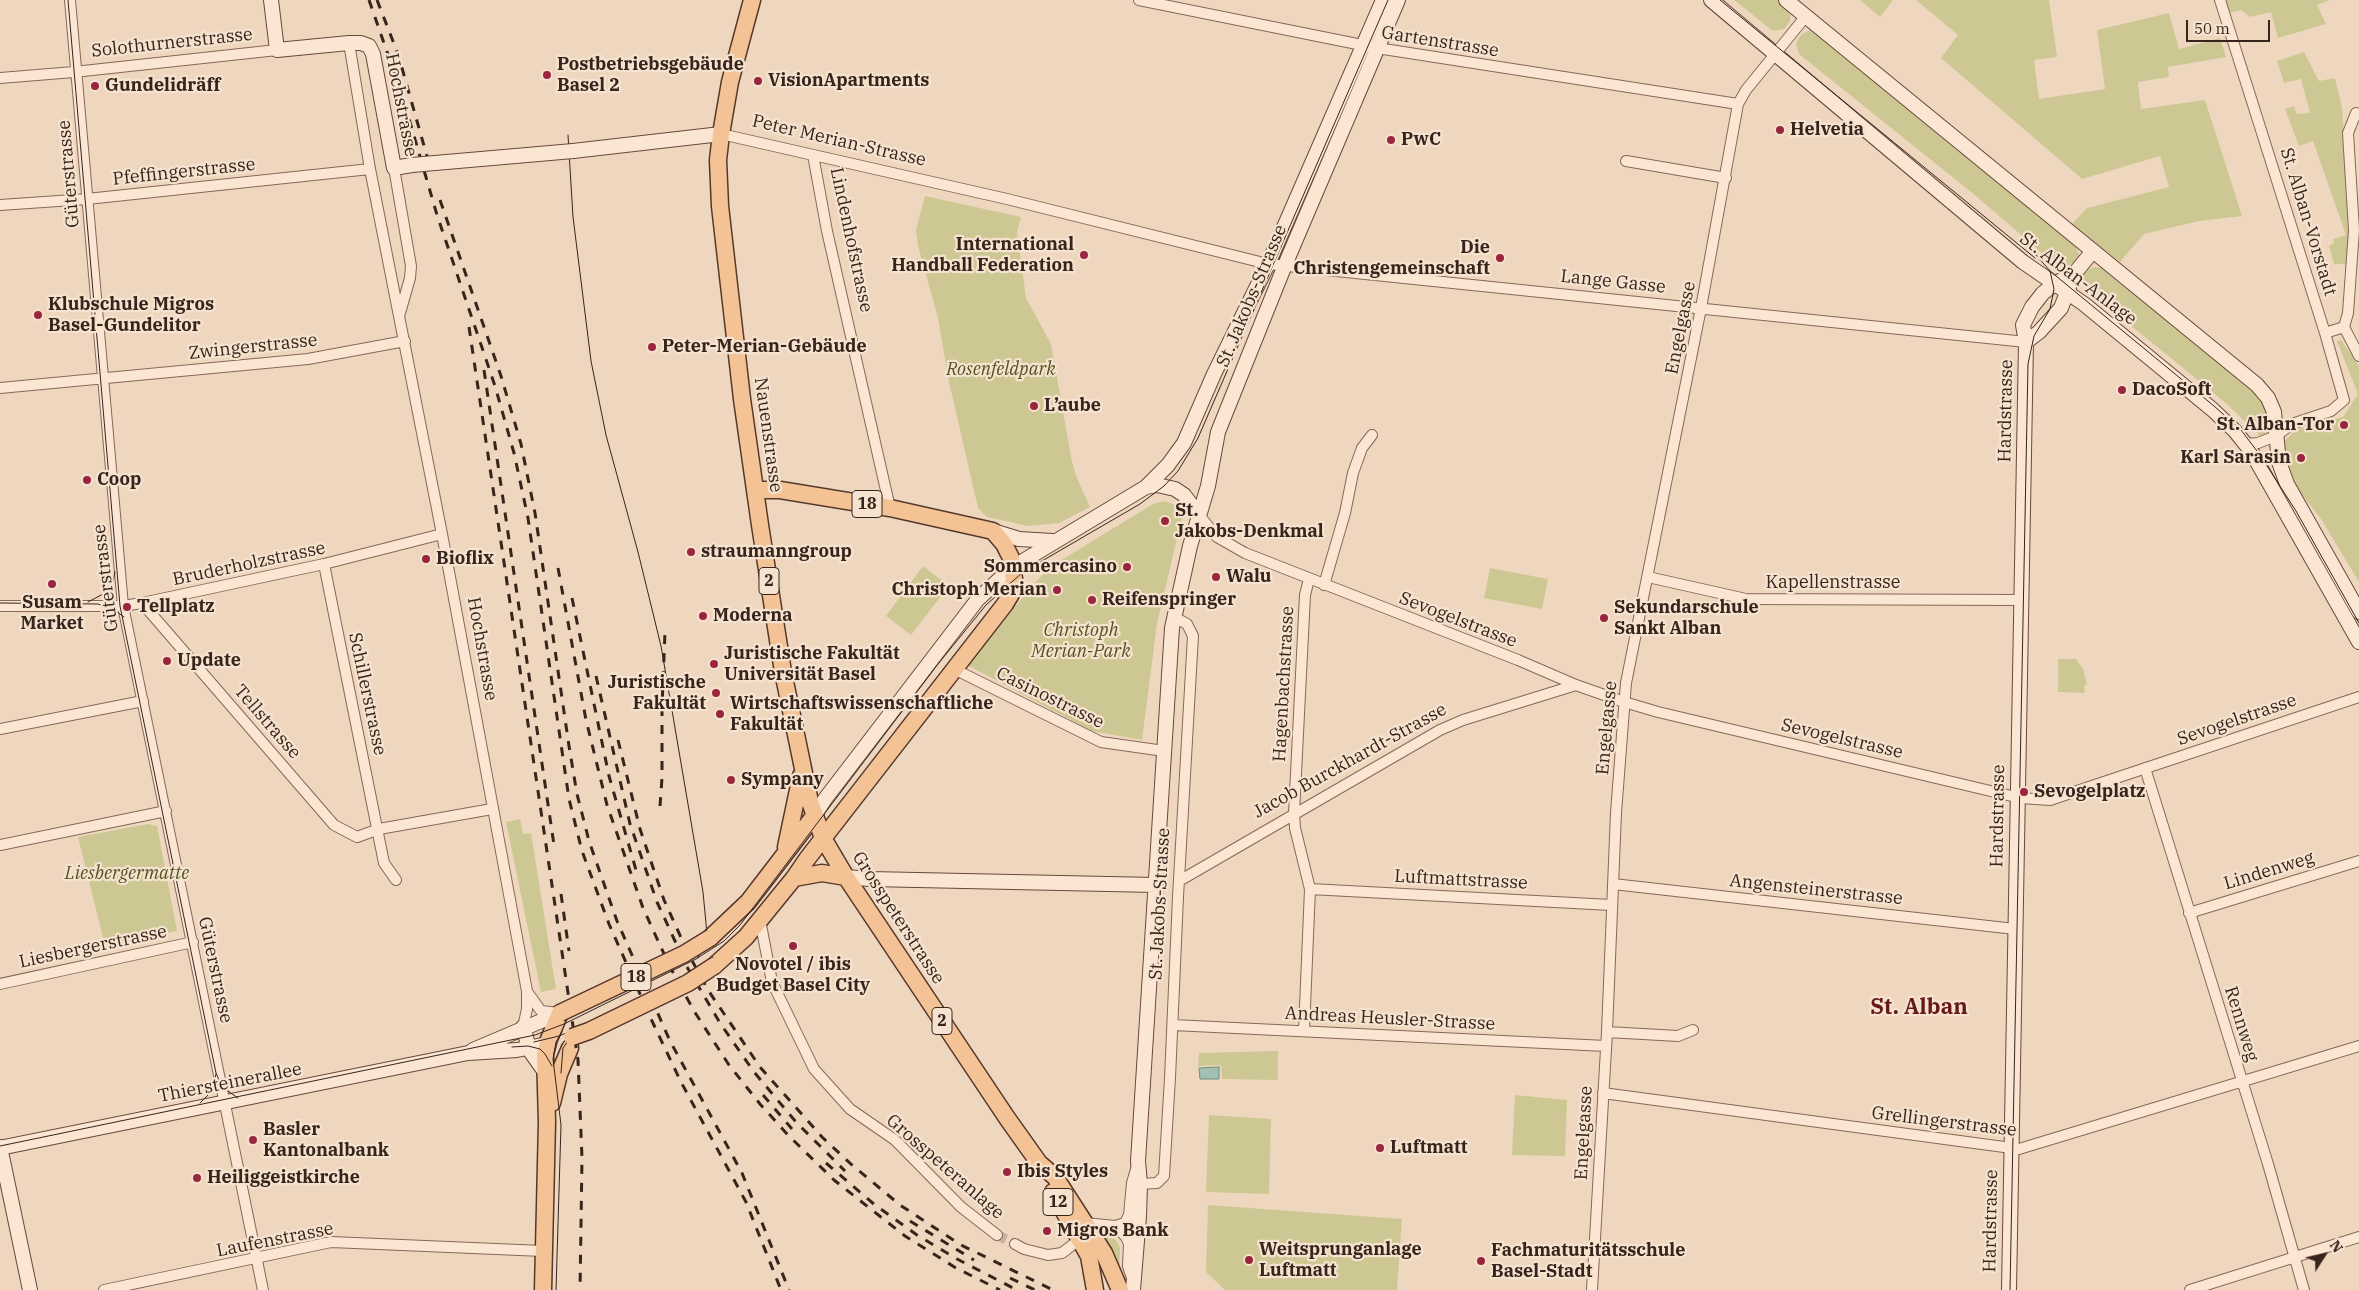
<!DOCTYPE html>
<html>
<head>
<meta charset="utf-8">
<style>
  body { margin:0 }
  #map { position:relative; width:2359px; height:1290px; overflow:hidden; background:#efd7bf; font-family:"IBM Plex Serif",serif }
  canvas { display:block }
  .north { position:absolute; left:2299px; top:1230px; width:50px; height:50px; -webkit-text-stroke:4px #f6e3cf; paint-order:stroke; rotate:55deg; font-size:14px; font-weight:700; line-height:20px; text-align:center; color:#37241c }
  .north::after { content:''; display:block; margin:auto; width:18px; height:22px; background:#37241c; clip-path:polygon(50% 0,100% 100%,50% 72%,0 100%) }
  .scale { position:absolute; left:2186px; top:20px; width:84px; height:22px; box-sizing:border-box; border:2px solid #37241c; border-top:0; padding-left:6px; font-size:15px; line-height:18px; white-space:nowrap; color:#37241c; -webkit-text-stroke:4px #f6e3cf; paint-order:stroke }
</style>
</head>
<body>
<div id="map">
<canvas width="2359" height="1290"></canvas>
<div class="north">N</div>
<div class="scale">50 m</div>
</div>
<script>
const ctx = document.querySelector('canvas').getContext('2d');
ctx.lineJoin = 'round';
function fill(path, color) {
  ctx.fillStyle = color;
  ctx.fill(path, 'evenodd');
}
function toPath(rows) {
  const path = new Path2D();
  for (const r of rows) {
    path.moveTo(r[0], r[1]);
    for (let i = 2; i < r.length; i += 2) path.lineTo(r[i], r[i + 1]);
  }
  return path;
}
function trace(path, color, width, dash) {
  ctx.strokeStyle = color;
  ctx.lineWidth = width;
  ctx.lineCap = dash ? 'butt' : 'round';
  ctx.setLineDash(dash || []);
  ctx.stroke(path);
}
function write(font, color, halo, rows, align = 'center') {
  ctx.font = font + ' "IBM Plex Serif",serif';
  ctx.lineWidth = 4.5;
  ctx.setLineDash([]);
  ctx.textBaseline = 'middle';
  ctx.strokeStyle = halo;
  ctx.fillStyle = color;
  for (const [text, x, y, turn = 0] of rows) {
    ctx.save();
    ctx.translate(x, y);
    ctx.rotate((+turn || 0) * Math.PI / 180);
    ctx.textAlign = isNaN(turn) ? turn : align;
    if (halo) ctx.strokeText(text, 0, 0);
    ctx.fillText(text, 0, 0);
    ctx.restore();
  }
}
fill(toPath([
  [1734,0,1777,0,1790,12,1790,21,1784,29,1773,31],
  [1860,0,1893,0,1880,17],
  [1916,0,2049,0,2057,57,2034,60,2039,99,2105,89,2097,30,2169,13,2179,49,2220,38,2226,57,2168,67,2169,77,2138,82,2141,109,2205,100,2242,216,2199,221,2144,234,2120,262,2072,224,2087,208,2169,187,2160,156,2082,179,1941,58,1958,35],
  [2224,0,2330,0,2317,5,2326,24,2278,38,2271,12,2250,17,2241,10,2229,13],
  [1810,30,1817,33,2075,245,2079,255,2076,260,2067,267,2057,266,1976,196,1799,54,1796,44,1798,39,1802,34],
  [2304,52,2319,81,2335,78,2342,107,2350,232,2348,264,2334,264,2329,246,2334,243,2333,239,2346,235,2313,141,2299,146,2285,109,2294,106,2297,114,2310,113,2301,79,2284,83,2277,61],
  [925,196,1021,217,1017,232,1026,298,1051,344,1072,462,1077,478,1090,507,1059,523,1028,526,987,517,978,508,949,382,938,318,918,246,916,230],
  [2095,267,2101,268,2242,382,2247,382,2255,389,2268,410,2270,432,2261,437,2227,404,2085,288,2083,276,2089,269],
  [2341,340,2359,366,2359,582,2321,519,2300,492,2291,474,2284,448,2285,441,2293,432,2304,427,2343,417,2358,394,2337,341],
  [1164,501,1176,505,1182,517,1157,624,1142,740,1092,731,967,665,1033,585,1050,567,1153,504],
  [923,566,949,586,911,635,886,616],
  [1490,568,1548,579,1542,609,1484,598],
  [2058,659,2076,659,2083,669,2087,684,2084,686,2085,693,2058,692],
  [520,819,523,834,531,833,556,989,541,992,506,822],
  [148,824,157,826,177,931,105,946,78,837],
  [1278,1051,1278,1080,1222,1079,1221,1065,1198,1066,1199,1053],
  [1515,1095,1567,1100,1565,1156,1512,1155],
  [1209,1115,1271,1119,1269,1194,1206,1192],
  [1208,1205,1402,1219,1397,1290,1225,1290,1206,1272],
  [1102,1235,1114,1238,1118,1243,1120,1248,1119,1272,1098,1236]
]), '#cdc893');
const water = toPath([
  [1219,1067,1219,1079,1200,1079,1199,1068,1219,1067]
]);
fill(water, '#a3c1b2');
trace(water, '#6a8f7e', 1);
trace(toPath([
  [997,1235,1015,1244]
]), '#cab39e', 10, [10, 5]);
const street = toPath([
  [70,0,123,606,263,1290],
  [1139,0,1377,48,1738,104],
  [2220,0,2325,333,2344,400,2331,411,2292,424,2276,436,2258,443,2246,444],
  [349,43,370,169,442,534,527,991,527,1009,523,1027],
  [0,78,74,72,277,50],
  [721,134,1007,199,1268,264,2026,342],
  [813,155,827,231,890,508],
  [1626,161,1726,178],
  [394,168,411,266,410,278,400,313],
  [0,205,87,199,370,169],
  [2344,327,2348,313,2354,230,2348,133,2356,113],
  [2344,327,2359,356],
  [2325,333,2344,327],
  [0,388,308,359,405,341],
  [1199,515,1217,537,1245,553,1518,660,1576,685,1624,702,1658,712,2020,798,2050,800,2359,697],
  [324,564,384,863,396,880],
  [1648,577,1746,599,2021,600],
  [1324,585,1345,513,1353,473,1362,448,1372,435],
  [142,603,334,825,357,837,379,829,492,809],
  [0,606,123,606,142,603,324,564,442,534],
  [954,669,1101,742,1164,751],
  [0,729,143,701],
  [2145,768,2268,1164,2304,1290],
  [0,845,166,811],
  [1179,881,1440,730,1463,720,1576,685],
  [1613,884,2015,929],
  [1310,889,1611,905],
  [2189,913,2359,861],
  [760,920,772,982,814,1069,850,1109,895,1140,961,1207,997,1235],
  [0,984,193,942],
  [528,993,541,1011,559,1013],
  [1173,1025,1606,1046],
  [1304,1030,1310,889,1295,828,1294,813,1305,595,1309,579],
  [1607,1032,1678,1036,1693,1030],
  [1603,1093,2019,1149,2359,1046],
  [1140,1184,1157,1183,1164,1176,1170,1078,1178,897,1193,636,1187,624,1174,617],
  [1085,1223,1115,1226,1125,1223,1129,1215,1132,1183,1136,1169],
  [1115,1226,1126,1237,1129,1244,1128,1266,1132,1278],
  [1015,1244,1024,1249,1048,1255,1062,1253,1084,1236],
  [104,1290,331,1242,543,1251],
  [1592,1290,1607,1032,1616,813,1626,683,1701,308,1738,104,1746,90,1806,16],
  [2190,1290,2359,1237]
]);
const secondary = toPath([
  [271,0,277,50,349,43,361,43,369,46,373,54,394,168,412,165],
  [1711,0,2023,262,2084,304,2213,410,2235,431,2251,451,2359,642],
  [1786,0,2257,385,2268,398,2274,412,2279,462,2287,484,2359,612],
  [573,151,721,134],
  [2026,342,2039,332,2061,308,2074,274,2093,251],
  [1146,487,1168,465,1184,443,1214,374,1268,264,1383,0],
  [993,531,1019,539,1052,541],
  [814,816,825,799,978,599,1013,567,1146,487,1157,485,1175,489,1184,495,1199,515],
  [846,877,869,879,1156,885],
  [523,1027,530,1051,545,1072],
  [473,1050,560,1013],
  [0,1147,30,1290],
  [0,1148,468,1053,517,1050,547,1044],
  [1133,1290,1139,1216,1140,1184,1138,1161,1172,628,1190,546,1208,486,1218,432,1285,265,1398,0],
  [2009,1290,2026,342,2023,325,2032,307,2043,293,2056,283,2074,274]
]);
const primary = toPath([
  [752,0,730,82,721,134,718,160,720,206,742,399,760,525,783,672,810,802,823,838,846,877,1007,1118,1039,1163,1055,1177,1104,1253,1120,1290],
  [786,847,801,776],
  [794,878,822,873,846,877],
  [710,938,748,902,814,816],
  [714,966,746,937,794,878,807,859,1005,604,1011,594,1014,579,1011,558,1004,544,993,531,890,508,780,490,755,490],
  [552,1103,559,1074,570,1048],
  [1053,1192,1089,1256,1095,1290],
  [543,1290,547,1122,545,1054,549,1039,560,1013]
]);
trace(street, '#886757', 12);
trace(secondary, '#6a483a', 16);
trace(primary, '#56372c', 19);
trace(street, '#fae6d3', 10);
trace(secondary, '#fae6d3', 14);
trace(primary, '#f4c395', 16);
trace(toPath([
  [68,0,120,606,216,1073,222,1087,238,1098],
  [1720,0,2035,258],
  [568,135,573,217,591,361,606,435,638,552,661,646,703,892,707,934,698,958],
  [2050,271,2214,406,2241,430,2260,455,2296,511,2359,623],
  [88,602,107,592,113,582,115,572],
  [0,603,98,604,113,609,124,617],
  [534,1042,559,1036,583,1026,680,978,713,957],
  [512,1047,528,1046,540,1049,545,1054,552,1066],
  [561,1073,563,1048,576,1030],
  [200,1103,212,1091,216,1074],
  [0,1146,535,1035,564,1024,696,959,724,941,740,925,938,664,986,605,1023,572,1140,504,1164,486,1178,471,1198,438,1388,0],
  [556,1290,561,1125,553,1059,556,1042,562,1032],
  [2010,1290,2028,364,2034,336,2050,309,2054,289,2050,271,2032,250]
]), '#37241c', 1);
trace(toPath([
  [369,0,403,98,437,215,495,386,514,453,528,518,569,799,582,851,609,924,652,1021,681,1082,746,1202,781,1290],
  [377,0,398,54,430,167],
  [440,200,501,376,521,444,535,513,569,746,577,794,589,841,617,921,670,1041,742,1173,789,1290],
  [469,327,578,1060,582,1158,580,1290],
  [484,370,554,845],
  [558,568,586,720,607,805,643,908,670,967,694,1011,729,1065,760,1104,788,1135,834,1180,905,1236,956,1268,1000,1290],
  [572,598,609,776,636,870],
  [596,676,630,824,657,902,687,967,720,1023,754,1072,796,1122,845,1171],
  [618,740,640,829,664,900,689,955,708,990,760,1067,822,1137,852,1165,900,1205,961,1245,1053,1290],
  [660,806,662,778,662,707,665,632],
  [561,894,569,951],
  [763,1095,792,1129],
  [826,1163,875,1205,917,1235,957,1259,1017,1290],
  [910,1221,974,1260],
  [1010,1278,1035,1290]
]), '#37241c', 3, [9, 9]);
const secondaryBridge = toPath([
  [412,165,573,151]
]);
const primaryBridge = toPath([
  [560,1013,684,954,710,938],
  [572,1037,589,1031,688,983,714,966]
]);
trace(secondaryBridge, '#6a483a', 16, []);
trace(primaryBridge, '#56372c', 19, []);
trace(secondaryBridge, '#fae6d3', 14);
trace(primaryBridge, '#f4c395', 16);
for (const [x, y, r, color] of [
  [547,75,5,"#99253e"],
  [758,81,5,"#99253e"],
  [95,86,5,"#99253e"],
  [1780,130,5,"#99253e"],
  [1391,140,5,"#99253e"],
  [1084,255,5,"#99253e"],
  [1500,258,5,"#99253e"],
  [38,315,5,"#99253e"],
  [652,347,5,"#99253e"],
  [2122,390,5,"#99253e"],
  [1034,406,5,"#99253e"],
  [2344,425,5,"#99253e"],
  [2301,458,5,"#99253e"],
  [87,480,5,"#99253e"],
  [1165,521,5,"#99253e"],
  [691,552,5,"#99253e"],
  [426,559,5,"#99253e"],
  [1127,567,5,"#99253e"],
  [1216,577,5,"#99253e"],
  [52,584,5,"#99253e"],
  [1057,590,5,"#99253e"],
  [1092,600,5,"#99253e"],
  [127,607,5,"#99253e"],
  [703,616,5,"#99253e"],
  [1604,618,5,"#99253e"],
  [167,661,5,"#99253e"],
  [714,664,5,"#99253e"],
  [716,693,5,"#99253e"],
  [720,714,5,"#99253e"],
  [731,780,5,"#99253e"],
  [2024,792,5,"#99253e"],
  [793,946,5,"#99253e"],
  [253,1140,5,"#99253e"],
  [1380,1148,5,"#99253e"],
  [1007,1172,5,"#99253e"],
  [197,1178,5,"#99253e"],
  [1047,1231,5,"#99253e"],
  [1249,1260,5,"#99253e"],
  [1481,1261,5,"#99253e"]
]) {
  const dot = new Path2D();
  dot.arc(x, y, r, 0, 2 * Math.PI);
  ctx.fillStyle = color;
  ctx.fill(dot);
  trace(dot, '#f6e3cf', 2);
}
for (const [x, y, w] of [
  [867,504,30],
  [769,581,20],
  [636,977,30],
  [942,1021,20],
  [1058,1202,30]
]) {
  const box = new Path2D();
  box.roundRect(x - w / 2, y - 13.5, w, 27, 4);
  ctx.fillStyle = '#f6e3cf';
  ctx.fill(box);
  trace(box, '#37241c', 1);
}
write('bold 16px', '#37241c', null, [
  ["18",867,504],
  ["2",769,581],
  ["18",636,977],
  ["2",942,1021],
  ["12",1058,1202]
]);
write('18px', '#37241c', '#f6e3cf', [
  ["Gartenstrasse",1440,42,9],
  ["Solothurnerstrasse",172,43,-6],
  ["Hochstrasse",401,105,79],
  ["Peter Merian-Strasse",839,141,13],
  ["Pfeffingerstrasse",184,172,-6],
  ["Güterstrasse",69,174,-95],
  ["St. Alban-Vorstadt",2308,222,73],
  ["Lindenhofstrasse",851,240,78],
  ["St. Alban-Anlage",2078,279,37],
  ["Lange Gasse",1613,282,6],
  ["St. Jakobs-Strasse",1252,296,-67],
  ["Engelgasse",1681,328,-79],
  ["Zwingerstrasse",253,347,-6],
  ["Hardstrasse",2006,411,-89],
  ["Nauenstrasse",768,435,82],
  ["Bruderholzstrasse",249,564,-12],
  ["Güterstrasse",106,578,-97],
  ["Kapellenstrasse",1833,583],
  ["Sevogelstrasse",1458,620,21],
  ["Hochstrasse",482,649,80],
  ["Hagenbachstrasse",1284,684,-87],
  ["Schillerstrasse",367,694,78],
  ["Casinostrasse",1050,698,26],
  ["Sevogelstrasse",2237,720,-19],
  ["Tellstrasse",267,722,49],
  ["Engelgasse",1607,728,-85],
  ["Sevogelstrasse",1842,739,13],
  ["Jacob Burckhardt-Strasse",1350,761,-29],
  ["Hardstrasse",1998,816,-89],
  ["Lindenweg",2269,871,-17],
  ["Luftmattstrasse",1461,880,3],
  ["Angensteinerstrasse",1816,890,6],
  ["St. Jakobs-Strasse",1160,904,-87],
  ["Grosspeterstrasse",898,918,57],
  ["Liesbergerstrasse",93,947,-12],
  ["Güterstrasse",215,970,78],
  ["Andreas Heusler-Strasse",1390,1019,3],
  ["Rennweg",2241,1024,73],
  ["Thiersteinerallee",230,1083,-11],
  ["Grellingerstrasse",1944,1122,7],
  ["Engelgasse",1584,1133,-87],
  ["Grosspeteranlage",945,1167,41],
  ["Hardstrasse",1991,1221,-89],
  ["Laufenstrasse",275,1240,-11]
]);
write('bold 18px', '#37241c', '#f6e3cf', [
  ["Postbetriebsgebäude",557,65],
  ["Basel 2",557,86],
  ["VisionApartments",768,81],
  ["Gundelidräff",105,86],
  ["Helvetia",1790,130],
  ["PwC",1401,140],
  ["International",1074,245,"right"],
  ["Handball Federation",1074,266,"right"],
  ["Die",1490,248,"right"],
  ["Christengemeinschaft",1490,269,"right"],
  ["Klubschule Migros",48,305],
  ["Basel-Gundelitor",48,326],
  ["Peter-Merian-Gebäude",662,347],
  ["DacoSoft",2132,390],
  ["L’aube",1044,406],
  ["St. Alban-Tor",2334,425,"right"],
  ["Karl Sarasin",2291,458,"right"],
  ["Coop",97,480],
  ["St.",1175,511],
  ["Jakobs-Denkmal",1175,532],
  ["straumanngroup",701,552],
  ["Bioflix",436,559],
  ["Sommercasino",1117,567,"right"],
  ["Walu",1226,577],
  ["Christoph Merian",1047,590,"right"],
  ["Reifenspringer",1102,600],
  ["Susam",52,603,"center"],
  ["Market",52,624,"center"],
  ["Tellplatz",137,607],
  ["Sekundarschule",1614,608],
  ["Sankt Alban",1614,629],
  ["Moderna",713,616],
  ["Juristische Fakultät",724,654],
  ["Universität Basel",724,675],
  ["Update",177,661],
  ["Juristische",706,683,"right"],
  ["Fakultät",706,704,"right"],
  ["Wirtschaftswissenschaftliche",730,704],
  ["Fakultät",730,725],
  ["Sympany",741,780],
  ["Sevogelplatz",2034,792],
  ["Novotel / ibis",793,965,"center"],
  ["Budget Basel City",793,986,"center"],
  ["Basler",263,1130],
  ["Kantonalbank",263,1151],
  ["Luftmatt",1390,1148],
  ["Ibis Styles",1017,1172],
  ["Heiliggeistkirche",207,1178],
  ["Migros Bank",1057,1231],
  ["Weitsprunganlage",1259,1250],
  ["Luftmatt",1259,1271],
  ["Fachmaturitätsschule",1491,1251],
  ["Basel-Stadt",1491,1272]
], 'left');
write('italic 18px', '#525422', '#f6e3cf', [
  ["Rosenfeldpark",1001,370],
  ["Christoph",1081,631],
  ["Merian-Park",1081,652],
  ["Liesbergermatte",127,874]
]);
write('bold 22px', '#651a1a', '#f6e3cf', [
  ["St. Alban",1919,1008]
]);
</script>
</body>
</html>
